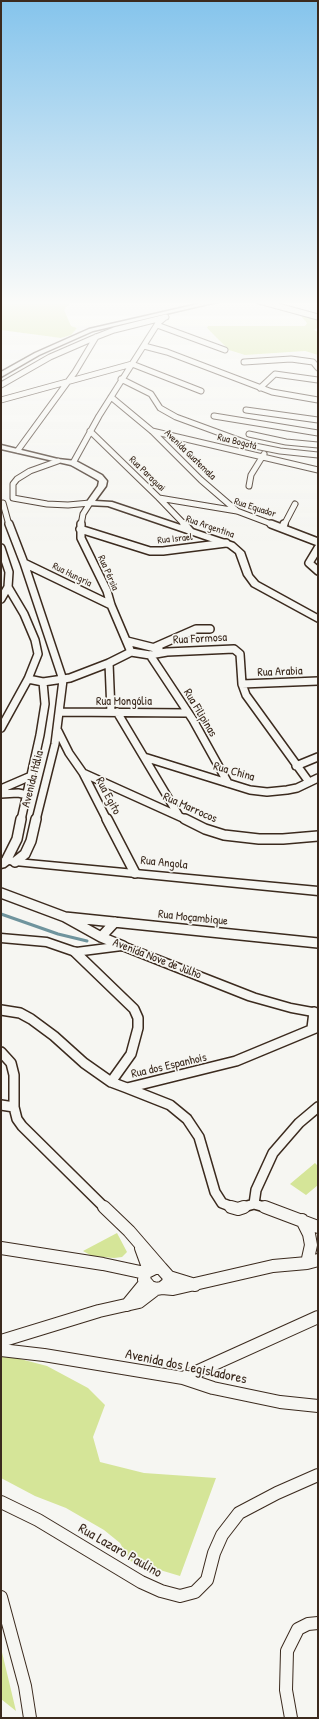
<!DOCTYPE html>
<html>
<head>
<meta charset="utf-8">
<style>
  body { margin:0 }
  #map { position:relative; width:319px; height:1719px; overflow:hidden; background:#f6f6f2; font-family:"Patrick Hand",sans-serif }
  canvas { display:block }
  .frame { position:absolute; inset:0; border:2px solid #3b2a1e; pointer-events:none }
</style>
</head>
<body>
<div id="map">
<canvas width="319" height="1719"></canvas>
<div class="frame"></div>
</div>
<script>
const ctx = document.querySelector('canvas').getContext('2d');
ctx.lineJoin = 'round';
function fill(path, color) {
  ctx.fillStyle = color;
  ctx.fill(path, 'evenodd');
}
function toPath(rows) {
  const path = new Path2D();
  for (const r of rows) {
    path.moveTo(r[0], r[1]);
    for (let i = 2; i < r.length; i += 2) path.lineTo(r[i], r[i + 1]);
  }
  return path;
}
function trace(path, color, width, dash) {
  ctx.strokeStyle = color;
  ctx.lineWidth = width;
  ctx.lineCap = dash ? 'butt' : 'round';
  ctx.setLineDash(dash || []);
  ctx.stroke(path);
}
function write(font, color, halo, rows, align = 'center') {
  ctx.font = font + ' "Patrick Hand",sans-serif';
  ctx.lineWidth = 3.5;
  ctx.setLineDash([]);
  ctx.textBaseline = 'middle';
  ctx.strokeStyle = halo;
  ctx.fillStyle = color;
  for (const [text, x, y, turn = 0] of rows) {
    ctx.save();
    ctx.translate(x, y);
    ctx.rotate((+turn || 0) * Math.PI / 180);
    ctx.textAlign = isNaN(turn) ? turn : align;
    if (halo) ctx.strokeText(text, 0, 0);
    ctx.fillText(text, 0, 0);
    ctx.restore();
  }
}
fill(toPath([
  [1,301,71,301,64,310,71,326,77,328,71,335,61,338,1,330],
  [301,316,309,316,318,320,318,327,314,330,318,332,318,355,305,351,245,355,229,350,207,328,208,326,305,326,307,323],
  [315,1163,318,1166,318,1185,306,1195,290,1184],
  [117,1233,127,1252,122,1257,114,1258,92,1256,83,1251],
  [5,1355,47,1366,88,1388,105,1405,93,1437,100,1462,144,1473,216,1478,180,1576,130,1561,120,1543,104,1530,66,1508,35,1496,1,1478,1,1356],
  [1,1648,16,1711,1,1699]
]), '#d5e598');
trace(toPath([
  [1,914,58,934,87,941]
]), '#6f949d', 3);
const minorFar3 = toPath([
  [259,301,318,317],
  [157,325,225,350],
  [144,346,167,352,272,392,318,400],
  [244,362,291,359,313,362,318,368],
  [121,379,151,394,160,408,176,417,255,446,280,451,318,455],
  [1,385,50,357,96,337,114,330,166,317],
  [260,388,275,374,318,380],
  [111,397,152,431,201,480,237,511],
  [1,400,132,364,201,391],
  [246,410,318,420],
  [214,416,318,433],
  [90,431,159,498,185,525],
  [152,431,318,470],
  [249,434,286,442,318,445],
  [18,450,75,372,96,337],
  [73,463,99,416,158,323,164,318],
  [249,486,251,475,264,454],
  [13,498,47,504,68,505,90,503],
  [13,498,13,484,17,479,30,471,58,461],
  [159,498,237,511,274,525],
  [3,503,9,525],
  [81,525,83,514,90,503],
  [284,525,295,504]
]);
const minorFar2 = toPath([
  [9,524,24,563,63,680,55,744,36,820],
  [81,524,81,538,107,591,111,605,131,652],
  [184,524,190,531],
  [271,524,318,542],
  [283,527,284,524],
  [80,529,150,551,163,551,226,543],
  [1,548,9,572,8,587,1,599],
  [318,548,309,563,318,571],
  [24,563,111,605],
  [127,641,159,649],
  [155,647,196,629,210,629],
  [150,655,193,720,228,783],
  [109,663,111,712],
  [28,679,43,682,70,678,109,663,131,652,150,655,167,652,234,649,240,654,242,684,246,695,309,782],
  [242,684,318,681],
  [60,712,188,713],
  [117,712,179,816],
  [1,728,28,679,38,654,35,640,24,614,8,587],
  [58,731,69,753,83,773,107,820],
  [144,757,250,790,267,792,287,790,297,788,318,778],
  [296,766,318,757],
  [83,773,187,820],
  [1,789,31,776],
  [1,794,18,793,28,795],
  [21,820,40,735,45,704,43,682]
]);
const minorFar1 = toPath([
  [107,819,135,873],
  [185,819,205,829,224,835,259,839,283,839,318,836],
  [7,859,17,839,21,819],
  [15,862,25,854,31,841,36,819],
  [1,893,65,917,101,937,123,946],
  [65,917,318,943],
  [101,937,115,922],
  [75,952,134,1009,138,1018,138,1028,131,1054,111,1082],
  [1,1010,20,1013,31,1019,54,1036,84,1063,111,1082,127,1088,236,1061,318,1027],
  [312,1028,314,1012],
  [1,1052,11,1063,14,1075,14,1107],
  [127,1088,170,1105,187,1119,199,1137,215,1192,222,1203,235,1208],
  [1,1105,14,1107,17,1119,22,1126,105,1208],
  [254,1204,256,1190,273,1153,299,1123,318,1107],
  [240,1208,254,1204,268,1208]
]);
const minor = toPath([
  [104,1207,129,1231,161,1268],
  [231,1207,238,1209,244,1207],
  [265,1207,318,1227],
  [302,1220,309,1234,311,1245,307,1263],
  [1,1248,103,1264,145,1273],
  [141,1248,149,1270],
  [155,1268,161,1268,169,1277,168,1283,162,1288,156,1289,150,1287,144,1280,145,1273,155,1268],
  [169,1277,195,1285],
  [162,1288,173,1289,273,1266,307,1263,318,1260],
  [127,1305,145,1283],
  [1,1341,99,1311,139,1302,156,1289],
  [1,1350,44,1355,183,1378,213,1388,280,1402,318,1406],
  [183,1378,318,1317],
  [1,1502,38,1520,141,1582,161,1591,180,1596,195,1592,207,1580,214,1553,222,1535,239,1513,277,1493,318,1475],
  [1,1597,25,1686,30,1718],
  [291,1718,286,1690,287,1651,298,1629,308,1624,318,1623]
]);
const secondary = toPath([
  [211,301,221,301,93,331,39,355,1,377,1,372,35,353,89,329,211,301],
  [1,445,58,459,76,461,102,475,107,481,106,486,95,501,112,502,234,543,244,552,252,575,258,582,318,615,318,622,252,586,244,575,236,553,228,547,108,506,87,505,86,503,98,486,99,481,96,479,71,465,1,449,1,445],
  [7,856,17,859,318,887,318,895,15,865,9,864,5,867,1,868,1,859,7,856],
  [1,934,47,938,76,948,123,942,256,994,291,1004,318,1009,318,1017,291,1012,248,1000,122,950,75,956,46,946,1,942,1,934]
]);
trace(minorFar3, '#3b2a1e', 7);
trace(minorFar2, '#3b2a1e', 10);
trace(minorFar1, '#3b2a1e', 12);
trace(minor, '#3b2a1e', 14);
trace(secondary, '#3b2a1e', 3);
trace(minorFar3, '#f6f6f2', 5);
trace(minorFar2, '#f6f6f2', 7);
trace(minorFar1, '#f6f6f2', 9);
trace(minor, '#f6f6f2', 12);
fill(secondary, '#f6f6f2');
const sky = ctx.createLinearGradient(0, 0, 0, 541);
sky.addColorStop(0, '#85c4ec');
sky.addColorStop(0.56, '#fbfbf9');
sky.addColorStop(1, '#fbfbf900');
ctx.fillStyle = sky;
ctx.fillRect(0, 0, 319, 541);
write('10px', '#3b2a1e', '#f6f6f2', [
  ["Rua Bogotá",237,442,14],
  ["Avenida Guatemala",190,455,44],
  ["Rua Paraguai",147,474,44],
  ["Rua Equador",255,508,18],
  ["Rua Argentina",210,527,19],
  ["Rua Israel",175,539,-6],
  ["Rua Pérsia",108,573,66],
  ["Rua Hungria",72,575,26]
]);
write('12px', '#3b2a1e', '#f6f6f2', [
  ["Rua Formosa",200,639,-3],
  ["Rua Arabia",280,672,-2],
  ["Rua Mongólia",124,702],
  ["Rua Filipinas",200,713,59],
  ["Rua China",234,772,16],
  ["Avenida Itália",33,779,-76],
  ["Rua Egito",108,796,62],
  ["Rua Marrocos",190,808,24],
  ["Rua Angola",164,863,6],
  ["Rua Moçambique",193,918,6],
  ["Avenida Nove de Julho",157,959,21],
  ["Rua dos Espanhois",169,1066,-13]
]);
write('14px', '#3b2a1e', '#f6f6f2', [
  ["Avenida dos Legisladores",186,1367,12],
  ["Rua Lazaro Paulino",120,1551,30]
]);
</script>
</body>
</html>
